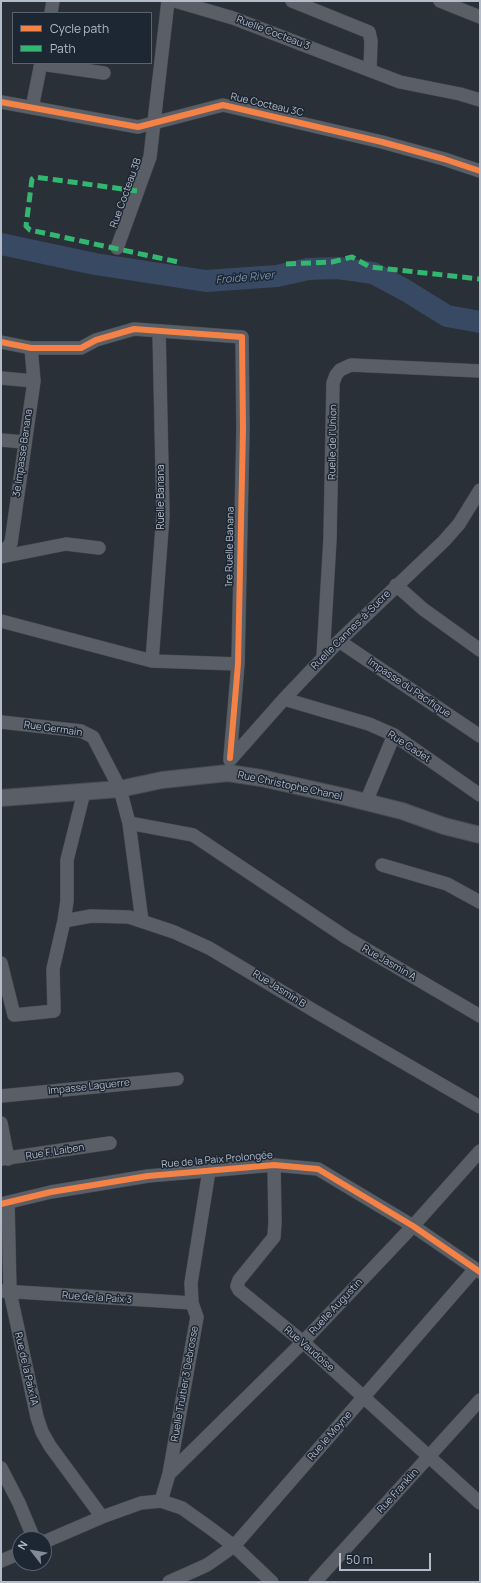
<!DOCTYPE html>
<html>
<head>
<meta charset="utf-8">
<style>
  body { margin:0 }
  #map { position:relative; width:481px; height:1583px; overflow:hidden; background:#2a3038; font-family:Manrope,sans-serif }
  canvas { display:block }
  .frame { position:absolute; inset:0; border:2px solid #b4bcc9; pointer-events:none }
  .legend { position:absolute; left:12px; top:12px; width:140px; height:52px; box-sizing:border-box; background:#1d2633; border:1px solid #59626f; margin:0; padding:5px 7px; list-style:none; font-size:12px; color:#b4bcc9 }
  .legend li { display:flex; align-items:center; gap:8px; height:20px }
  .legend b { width:20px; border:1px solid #59626f }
  .north { position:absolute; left:12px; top:1531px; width:40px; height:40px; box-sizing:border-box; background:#1d2633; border:1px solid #59626f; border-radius:50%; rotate:301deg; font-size:11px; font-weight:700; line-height:16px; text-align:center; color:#b4bcc9 }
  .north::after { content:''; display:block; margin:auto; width:14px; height:18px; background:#848b96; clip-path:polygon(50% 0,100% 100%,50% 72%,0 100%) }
  .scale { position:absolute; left:339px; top:1553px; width:92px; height:18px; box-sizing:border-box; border:2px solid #b4bcc9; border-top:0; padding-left:5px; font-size:12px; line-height:14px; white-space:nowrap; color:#b4bcc9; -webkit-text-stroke:3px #1d2633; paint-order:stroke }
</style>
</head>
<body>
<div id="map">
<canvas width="481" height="1583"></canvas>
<div class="frame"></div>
<ul class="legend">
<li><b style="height:5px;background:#f48246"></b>Cycle path</li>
<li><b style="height:5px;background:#33b770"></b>Path</li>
</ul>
<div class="north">N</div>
<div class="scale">50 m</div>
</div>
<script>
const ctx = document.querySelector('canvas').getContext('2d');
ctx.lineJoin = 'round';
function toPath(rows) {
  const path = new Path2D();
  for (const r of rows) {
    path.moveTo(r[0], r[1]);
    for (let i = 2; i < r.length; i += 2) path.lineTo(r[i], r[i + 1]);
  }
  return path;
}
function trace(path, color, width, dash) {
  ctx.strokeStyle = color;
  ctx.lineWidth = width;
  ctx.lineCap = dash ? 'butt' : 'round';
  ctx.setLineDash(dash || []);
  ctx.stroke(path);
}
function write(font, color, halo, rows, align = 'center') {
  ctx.font = font + ' Manrope,sans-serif';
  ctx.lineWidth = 3;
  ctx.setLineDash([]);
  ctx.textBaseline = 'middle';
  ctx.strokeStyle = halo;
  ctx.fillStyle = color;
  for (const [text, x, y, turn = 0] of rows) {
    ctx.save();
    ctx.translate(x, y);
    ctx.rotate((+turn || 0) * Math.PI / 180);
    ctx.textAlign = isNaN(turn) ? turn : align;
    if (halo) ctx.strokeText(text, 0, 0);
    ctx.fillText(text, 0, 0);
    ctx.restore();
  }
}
trace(toPath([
  [1,244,95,264,206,281,277,276,308,269,338,268,373,273,405,290,447,316,480,322]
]), '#384963', 22);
const minor = toPath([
  [175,1,233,18,400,82,460,94,480,100],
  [292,1,369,32,371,41,370,70],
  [440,1,480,17],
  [51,13,53,1],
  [41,64,104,73],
  [1,102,138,127,223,105,382,142,444,159,480,171],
  [32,108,41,63],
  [117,248,150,157,168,1],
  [1,342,31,348,81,348,96,340,134,329,242,337,243,429,238,664,230,758],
  [1,378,34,381],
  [1,440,24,442],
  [1,555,11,543,34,381,31,348],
  [1,557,66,544,99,548],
  [396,585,423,609,480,650],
  [1,621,152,661,238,664],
  [339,641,480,736],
  [323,657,330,539,333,383,336,375,340,370,351,365,480,371],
  [152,661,163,515,159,331],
  [284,699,369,724,394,735,480,795],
  [1,722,81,731,93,737,120,789,129,823,142,921],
  [230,760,284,699,339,641,444,541,459,524,480,490],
  [366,802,394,735],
  [129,823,193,835,347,938,480,1016],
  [382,865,447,884,480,902],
  [64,921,91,916,129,917,174,932,209,948,318,1013,480,1107],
  [1,963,14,1015,54,1011,53,969,64,921,67,901,67,860,84,792],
  [1,1096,177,1079],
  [1,1123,8,1159],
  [1,1159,110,1143],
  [274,1165,275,1222,274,1237,239,1280,237,1286,239,1290,303,1342,480,1503],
  [8,1203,10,1292,37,1417,42,1432,50,1446,102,1517],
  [1,1204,51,1192,148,1176,274,1165,318,1169,413,1226,480,1272],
  [2,1291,192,1303],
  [1,1468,19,1503,34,1539],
  [169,1474,303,1342,413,1226,480,1151],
  [161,1501,169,1474,197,1317,192,1303,191,1283,209,1171],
  [44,1542,102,1517,141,1503,161,1501,182,1508,210,1528,234,1546,272,1582],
  [1,1561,20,1553],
  [169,1582,207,1565,234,1546,475,1269],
  [315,1582,480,1400]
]);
const tertiary = toPath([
  [1,798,120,789,162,780,228,773,261,778,346,797,402,811,444,826,480,835]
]);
trace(minor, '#484c53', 14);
trace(tertiary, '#484c53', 18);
trace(minor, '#5a5e66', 13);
trace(tertiary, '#5a5e66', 16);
trace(toPath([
  [137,191,35,177,32,179,26,226,30,230,178,262],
  [286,264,332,262,352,257,370,267,480,279]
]), '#33b770', 5, [10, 5]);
trace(toPath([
  [1,102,138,127,223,105,382,142,444,159,480,171],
  [1,342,31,348,81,348,96,340,134,329,242,337,243,429,238,664,230,758],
  [1,1204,51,1192,148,1176,274,1165,318,1169,413,1226,480,1272]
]), '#f48246', 6);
write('10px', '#b4bcc9', '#1d2633', [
  ["Ruelle Cocteau 3",273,33,21],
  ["Rue Cocteau 3C",267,105,13],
  ["Rue Cocteau 3B",126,193,-70],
  ["Ruelle de l'Union",333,442,-89],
  ["3e Impasse Banana",23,453,-82],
  ["Ruelle Banana",161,497,-90],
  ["1re Ruelle Banana",230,547,-89],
  ["Ruelle Cannes-à-Sucre",351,630,-45],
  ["Impasse du Pacifique",409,688,34],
  ["Rue Germain",53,729,8],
  ["Rue Cadet",409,747,33],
  ["Rue Christophe Chanel",290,786,12],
  ["Rue Jasmin A",389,963,30],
  ["Rue Jasmin B",279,989,32],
  ["Impasse Laguerre",89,1087,-6],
  ["Rue F. Laiben",55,1152,-9],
  ["Rue de la Paix Prolongée",217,1160,-5],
  ["Rue de la Paix 3",97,1298,4],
  ["Ruelle Augustin",336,1307,-47],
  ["Rue Vaudoise",309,1349,41],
  ["Rue de la Paix 1A",26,1369,77],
  ["Ruelle Truitier 3 Debrosse",185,1384,-80],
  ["Rue le Moyne",330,1436,-49],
  ["Rue Franklin",398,1491,-48]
]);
write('italic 11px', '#7c92b1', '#1d2633', [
  ["Froide River",245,278,-5]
]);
</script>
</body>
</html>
